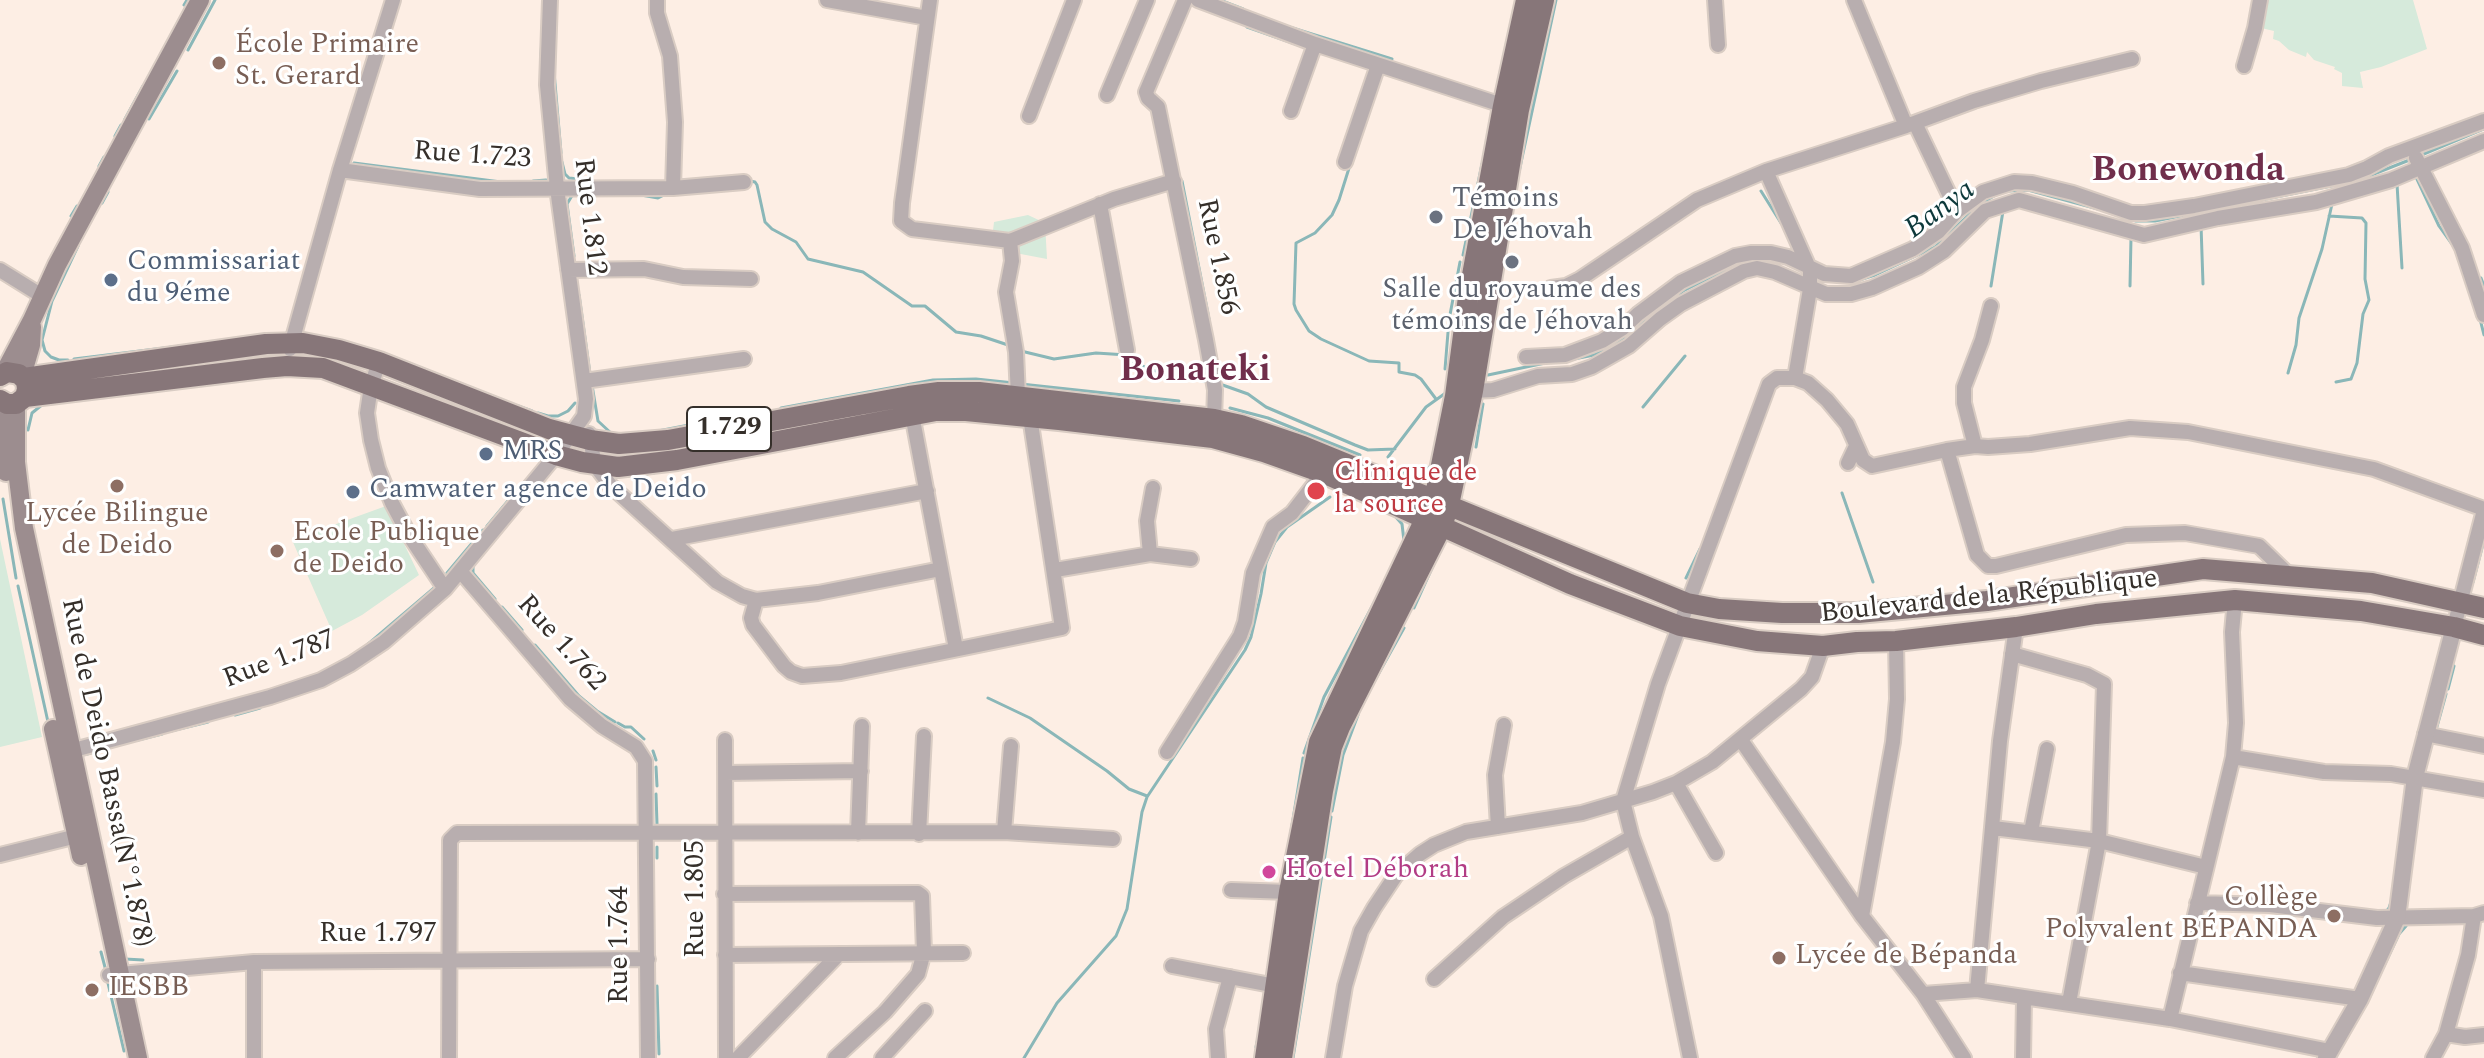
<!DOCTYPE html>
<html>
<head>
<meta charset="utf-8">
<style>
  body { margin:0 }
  canvas { display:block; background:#fdeee4 }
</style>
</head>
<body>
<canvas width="2484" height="1058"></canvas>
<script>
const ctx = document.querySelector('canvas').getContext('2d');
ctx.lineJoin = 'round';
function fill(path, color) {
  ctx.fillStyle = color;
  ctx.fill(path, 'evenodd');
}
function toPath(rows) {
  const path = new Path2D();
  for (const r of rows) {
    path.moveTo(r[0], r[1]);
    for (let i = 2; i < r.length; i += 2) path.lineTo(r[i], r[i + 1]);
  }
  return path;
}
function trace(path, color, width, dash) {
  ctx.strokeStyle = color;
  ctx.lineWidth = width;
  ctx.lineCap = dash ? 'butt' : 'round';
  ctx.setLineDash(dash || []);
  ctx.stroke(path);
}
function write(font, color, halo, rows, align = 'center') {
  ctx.font = font + ' Spectral,serif';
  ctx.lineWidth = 6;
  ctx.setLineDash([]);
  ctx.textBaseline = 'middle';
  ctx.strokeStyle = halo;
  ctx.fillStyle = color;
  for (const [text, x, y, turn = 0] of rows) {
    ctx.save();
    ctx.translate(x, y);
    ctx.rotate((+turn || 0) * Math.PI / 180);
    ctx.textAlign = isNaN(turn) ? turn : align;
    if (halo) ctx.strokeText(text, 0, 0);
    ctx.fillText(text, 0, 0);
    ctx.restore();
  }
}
fill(toPath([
  [2264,0,2413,0,2427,49,2381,67,2360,72,2363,88,2342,86,2342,73,2334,69,2335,67,2314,60,2307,52,2306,57,2289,50,2279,41,2273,39,2274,31,2261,28],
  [1028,215,1045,223,1047,259,1005,251,992,239,994,222],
  [386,506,419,575,362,615,332,631,292,540],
  [0,539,42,737,0,747]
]), '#d6eadb');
trace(toPath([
  [1220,0,1243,9],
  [184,5,187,0],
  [1283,25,1392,59],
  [1247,27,1304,47],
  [188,50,215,0],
  [541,56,543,16],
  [554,72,561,153],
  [125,119,143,86],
  [149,119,177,71],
  [115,136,121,125],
  [2419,156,2484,129],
  [562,162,565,174,569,178,587,180],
  [354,163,501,182],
  [1350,165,1339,200,1332,215,1315,233,1296,243,1294,304,1296,310,1309,331,1321,339,1369,361,1399,363,1399,372,1415,375,1421,379,1436,399],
  [99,166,104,157],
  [1519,172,1556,0],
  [2416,177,2439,226,2454,247],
  [533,181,546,180],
  [750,181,755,182,757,185,765,222,772,229,796,242,808,259,863,272,912,306,925,306,956,332,981,336,1011,346],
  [1182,181,1209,319],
  [2397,184,2402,268],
  [1761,191,1781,223],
  [2008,191,2028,190,2098,209],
  [573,194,567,204,574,256],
  [641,195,658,198,664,195],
  [102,203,108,192],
  [2226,207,2356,181,2412,159],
  [71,216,77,206],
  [2329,216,2362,218,2366,223,2365,279,2369,300,2363,314,2357,363,2351,379,2336,382],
  [2128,219,2136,221,2155,221,2195,213],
  [2201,225,2203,284],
  [1463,255,1482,164],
  [2481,278,2484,286],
  [1853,282,1875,275,1935,247,1980,204,1994,196],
  [1991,286,2003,211],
  [2130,286,2131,238],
  [579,295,590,374],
  [2480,319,2484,335],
  [1021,351,1054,359,1096,353,1127,355,1136,364,1168,375,1210,382],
  [74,359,197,344],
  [1574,359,1594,355,1618,343,1683,291,1741,262,1754,260],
  [68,360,59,360,51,357,45,351,42,340,52,301,78,246],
  [1445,369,1449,320,1460,262],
  [2288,373,2296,345,2299,318,2322,249,2332,204],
  [1488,375,1550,362],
  [1217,383,1248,394,1266,407,1355,445,1368,450,1395,449],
  [1021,384,1179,401],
  [592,385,598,421,612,434],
  [518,406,532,411],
  [1643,407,1685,356],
  [781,408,933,380,976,379,1014,383],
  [1230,408,1268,418,1360,455],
  [538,413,548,416,558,416,568,411,575,403],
  [729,418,762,411],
  [28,430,32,413,43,404],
  [658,431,720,419],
  [1476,447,1483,404],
  [1388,457,1426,407,1447,392],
  [1397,471,1420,475,1432,465],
  [626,476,654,473],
  [1842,493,1873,582],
  [3,499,16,578],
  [1394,515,1402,524,1404,541],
  [487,526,512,496],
  [473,565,473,573,495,599],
  [447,573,483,530],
  [1686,578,1700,549],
  [2473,582,2484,540],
  [18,586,48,722],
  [502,607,522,630],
  [1414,608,1442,546],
  [367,645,434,588],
  [535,645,579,696,597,711,615,722],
  [1370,689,1404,628],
  [2448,689,2454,666],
  [988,698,1030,718,1107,771,1129,789,1147,796],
  [235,715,260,708],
  [618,723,625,727,631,727,644,739],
  [2436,730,2446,694],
  [171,731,208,722],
  [138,740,162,734],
  [653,751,656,760],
  [1304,753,1324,697,1375,601],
  [87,754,117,745],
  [656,767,657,786],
  [656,794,657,824],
  [1332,811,1343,755,1358,715],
  [1289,844,1303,758],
  [657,847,657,858],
  [2385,913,2389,908,2392,899],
  [101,952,106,971],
  [125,959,143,960],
  [2380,974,2399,934,2406,926],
  [107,979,124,1051],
  [657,986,659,1054],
  [1256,1047,1258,1038],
  [1024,1058,1057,1003,1116,936,1127,909,1142,812,1147,797,1245,650,1251,637,1261,594,1266,563,1275,542,1287,527,1330,497],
  [1293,1058,1331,817]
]), '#8ab7b8', 3);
const minor = toPath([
  [657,0,657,13,670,56,675,122,673,188],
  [827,0,927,18],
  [930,0,902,203,901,221,912,229,1010,241],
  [1185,0,1146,92,1148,98,1158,107,1206,340,1215,390,1214,419],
  [1198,0,1315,44,1511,108],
  [1715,0,1718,45],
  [1854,0,1906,126],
  [2244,66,2255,28,2260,0],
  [1107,95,1147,0],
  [1291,111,1315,44],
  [1029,116,1074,0],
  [1915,123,1957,211],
  [2416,158,2462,248,2484,315],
  [1345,162,1378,65],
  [340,170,480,189,673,188,744,182],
  [1100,204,1127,350],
  [1010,241,1114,199,1174,181],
  [1010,241,1012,261,1006,292,1016,352,1018,397],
  [0,270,42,296],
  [568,270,644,269,683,277,751,279],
  [1551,288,1566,286,1580,279,1697,200,1766,171],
  [290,349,340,170,393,0],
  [1526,357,1565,355,1602,341,1623,328,1638,314,1681,282,1735,256,1751,253,1771,253,1788,257,1824,274,1851,276,1913,249,1938,232,1957,211,1983,192,2014,182,2032,183,2073,193,2131,213,2145,213,2194,206,2349,175,2367,168,2389,156,2484,121],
  [379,362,371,386,367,413,371,440,378,468,392,503,409,535,445,589],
  [1795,378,1810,289,1810,270,1766,171,1906,126,1974,101,2041,81,2132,59],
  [584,381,744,359],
  [1473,391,1493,390,1538,376,1572,374,1592,367,1629,346,1660,319,1681,304,1744,271,1757,268,1775,272,1826,294,1851,294,1872,288,1919,267,1944,251,1985,211,2019,200,2144,235,2218,218,2316,202,2391,180,2484,141],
  [911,409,956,649],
  [589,434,595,465,610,485,717,582,742,596,756,600,818,593,941,569],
  [1975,446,1964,403,1964,387,1982,340,1991,306],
  [1848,463,1856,446],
  [672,539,927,491],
  [1150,554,1147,521,1153,488],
  [1055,570,1150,554,1191,559],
  [461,572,570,699,602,726,636,747,645,761,648,1058],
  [2290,576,2259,546,2185,533,2126,535,1996,566,1988,566,1977,555,1947,450,1975,446,1988,447,2030,444,2130,428,2188,432,2374,469,2484,509],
  [756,600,751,618,753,625,784,666,791,672,802,676,841,673,1062,628,1030,417],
  [2016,627,2000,741,1977,990,2170,1019,2330,1051],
  [2454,627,2484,510],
  [2012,654,2087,675,2104,684,2099,841,2069,1003],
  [2425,734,2484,746],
  [725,740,726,1058],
  [1741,740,1862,916,1923,994,1964,1058],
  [1167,752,1240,636,1245,622,1253,573,1273,527,1292,513,1323,473],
  [63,753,270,697,321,680,351,664,384,642,445,589,556,455,584,416,586,399,557,188,547,85,550,0],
  [2233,757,2324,772,2391,774,2484,790],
  [726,773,861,771],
  [1676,783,1716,853],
  [1498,827,1495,775,1504,725],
  [1993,828,2099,841,2206,867],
  [1004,832,1011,746],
  [2031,832,2047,749],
  [858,833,862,726],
  [919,834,924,736],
  [1632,837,1661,916,1690,1058],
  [0,855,77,836],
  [1231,890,1289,892],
  [724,894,918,893,922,896,924,952,918,974,885,1012,835,1058],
  [2197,903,2270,905,2377,918,2474,916,2484,913],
  [1862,916,1893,742,1897,699,1896,641],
  [2474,916,2468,955,2446,1034,2465,1037,2484,1035],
  [725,955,963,953],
  [1172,966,1276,986],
  [2180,973,2360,999],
  [109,975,254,962,648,959],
  [1434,979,1503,917,1564,876,1632,837,1623,801,1658,684,1769,384,1777,378,1795,378,1808,383,1827,400,1847,424,1863,460,1872,466,1947,450],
  [1923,994,1977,990],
  [2170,1019,2233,757,2236,723,2232,632,2235,600],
  [254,1058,254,962],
  [449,1058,450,840,457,833,1004,832,1113,839],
  [738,1058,839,954],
  [882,1058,925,1011],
  [1218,1058,1216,1029,1230,977],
  [1333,1058,1345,986,1361,931,1374,908,1396,875,1420,854,1434,845,1466,832,1582,813,1653,792,1676,783,1712,762,1801,689,1812,677,1823,646],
  [2023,1058,2024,998],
  [2433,1058,2446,1034]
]);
const tertiary = toPath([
  [2326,1058,2360,999,2397,918,2415,777,2454,627]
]);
const secondary = toPath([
  [4,373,32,320,57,265,200,0],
  [22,376,31,345,32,327],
  [16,404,16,462,24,528,138,1058],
  [0,411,6,472],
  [53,729,81,856]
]);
const primary = toPath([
  [0,376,7,372,19,374,26,381,27,389,25,397,16,404,7,404,0,400],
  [24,378,266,344,303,343,339,350,379,362,549,429,590,440,619,444,668,440,909,396,939,392,979,392,1214,419,1241,425,1303,446,1687,603,1719,609,1782,613,1858,613,1987,601,2203,569,2372,583,2484,608],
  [25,397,263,368,287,366,323,368,556,455,582,462,618,467,677,460,936,411,966,411,1059,420,1213,438,1264,452,1323,473,1570,584,1680,626,1757,641,1823,646,1857,642,1896,641,2016,627,2096,614,2235,600,2361,611,2454,627,2484,635],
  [1265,1058,1289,892,1319,742,1434,500,1455,396,1468,297,1503,106,1526,0],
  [1282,1058,1323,791,1332,747,1340,727,1442,526,1449,505,1473,391,1519,110,1544,0]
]);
trace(minor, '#d9ccc3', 18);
trace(tertiary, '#d9ccc3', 20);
trace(secondary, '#d9ccc3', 22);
trace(primary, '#d9ccc3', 24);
trace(minor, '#b8aeaf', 14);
trace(tertiary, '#b8aeaf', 16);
trace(secondary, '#9c8d8f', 18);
trace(primary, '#877679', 20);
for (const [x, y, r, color] of [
  [219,63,8,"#8d6e63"],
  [1436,217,8,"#6b7280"],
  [1512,262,8,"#6b7280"],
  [111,280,8,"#5c6f8a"],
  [486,454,8,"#5c6f8a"],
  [117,486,8,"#8d6e63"],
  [1316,491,10,"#e0444e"],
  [353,492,8,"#5c6f8a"],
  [277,551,8,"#8d6e63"],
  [1269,872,8,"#d1479c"],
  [2334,916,8,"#8d6e63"],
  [1779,958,8,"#8d6e63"],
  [92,990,8,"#8d6e63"]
]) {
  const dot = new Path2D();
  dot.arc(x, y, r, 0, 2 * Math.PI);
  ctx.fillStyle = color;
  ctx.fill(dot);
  trace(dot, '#fff', 3);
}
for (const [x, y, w] of [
  [729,429,84]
]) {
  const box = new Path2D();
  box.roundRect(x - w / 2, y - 22, w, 44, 6);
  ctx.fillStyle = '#fff';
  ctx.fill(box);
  trace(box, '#352f2a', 2);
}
write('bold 26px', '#352f2a', null, [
  ["1.729",729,429]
]);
write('28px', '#785e54', '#fff', [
  ["École Primaire",235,47],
  ["St. Gerard",235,79],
  ["Lycée Bilingue",117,516,"center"],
  ["de Deido",117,548,"center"],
  ["Ecole Publique",293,535],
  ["de Deido",293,567],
  ["Collège",2318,900,"right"],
  ["Polyvalent BÉPANDA",2318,932,"right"],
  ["Lycée de Bépanda",1795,958],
  ["IESBB",108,990]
], 'left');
write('28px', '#352f2a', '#fff', [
  ["Rue 1.723",472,157,4],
  ["Rue 1.812",588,217,83],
  ["Rue 1.856",1216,257,78],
  ["Boulevard de la République",1989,598,-6],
  ["Rue 1.762",560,644,48],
  ["Rue 1.787",280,661,-21],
  ["Rue de Deido Bassa(N°1.878)",105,773,78],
  ["Rue 1.805",698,899,-90],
  ["Rue 1.797",378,936],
  ["Rue 1.764",622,945,-90]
]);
write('28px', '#5b616d', '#fff', [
  ["Témoins",1452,201],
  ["De Jéhovah",1452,233],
  ["Salle du royaume des",1512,292,"center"],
  ["témoins de Jéhovah",1512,324,"center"]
], 'left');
write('28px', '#4e5e75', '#fff', [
  ["Commissariat",127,264],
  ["du 9éme",127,296],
  ["MRS",502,454],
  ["Camwater agence de Deido",369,492]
], 'left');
write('28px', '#be3a42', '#fff', [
  ["Clinique de",1334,475],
  ["la source",1334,507]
], 'left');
write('28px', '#b23c85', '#fff', [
  ["Hotel Déborah",1285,872]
], 'left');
write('italic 30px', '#0d393b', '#fff', [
  ["Banya",1941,211,-36]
]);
write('bold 36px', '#702e4b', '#fff', [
  ["Bonewonda",2188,173],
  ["Bonateki",1195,373]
]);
</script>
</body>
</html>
